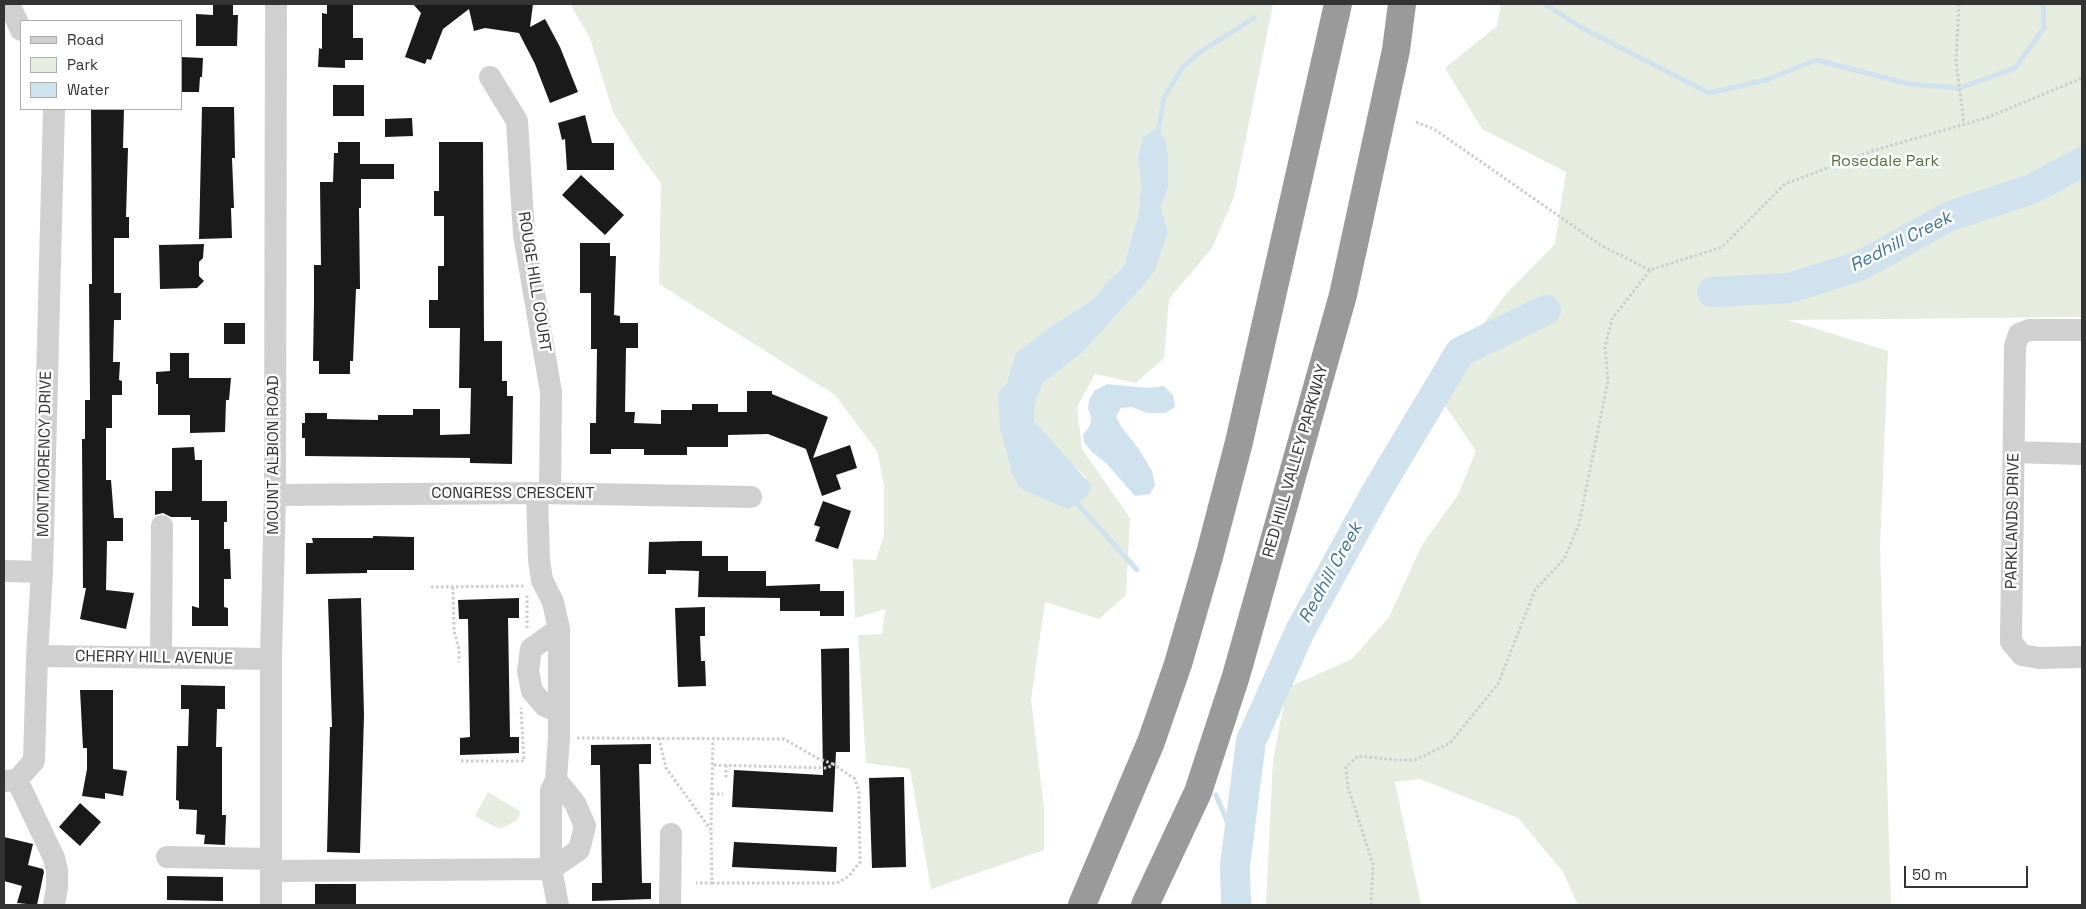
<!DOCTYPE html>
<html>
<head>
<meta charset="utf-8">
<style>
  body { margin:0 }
  #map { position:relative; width:2086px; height:909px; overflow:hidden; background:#fff; font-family:"Space Grotesk",sans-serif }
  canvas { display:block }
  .frame { position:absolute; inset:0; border:5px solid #333; pointer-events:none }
  .legend { position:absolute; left:20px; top:20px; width:162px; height:90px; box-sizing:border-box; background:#fff; border:1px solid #adadad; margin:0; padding:6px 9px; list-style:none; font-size:15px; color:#333 }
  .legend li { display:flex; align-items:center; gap:10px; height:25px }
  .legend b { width:25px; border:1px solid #adadad }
  .scale { position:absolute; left:1904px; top:866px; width:124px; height:22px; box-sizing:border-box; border:2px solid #333; border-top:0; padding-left:6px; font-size:15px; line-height:18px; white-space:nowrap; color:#333; -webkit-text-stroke:4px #fff; paint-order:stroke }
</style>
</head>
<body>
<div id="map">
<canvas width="2086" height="909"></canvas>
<div class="frame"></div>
<ul class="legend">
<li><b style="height:6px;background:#d0d0d0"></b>Road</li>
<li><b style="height:14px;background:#e6ecdf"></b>Park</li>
<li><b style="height:14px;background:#cfe2ee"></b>Water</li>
</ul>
<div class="scale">50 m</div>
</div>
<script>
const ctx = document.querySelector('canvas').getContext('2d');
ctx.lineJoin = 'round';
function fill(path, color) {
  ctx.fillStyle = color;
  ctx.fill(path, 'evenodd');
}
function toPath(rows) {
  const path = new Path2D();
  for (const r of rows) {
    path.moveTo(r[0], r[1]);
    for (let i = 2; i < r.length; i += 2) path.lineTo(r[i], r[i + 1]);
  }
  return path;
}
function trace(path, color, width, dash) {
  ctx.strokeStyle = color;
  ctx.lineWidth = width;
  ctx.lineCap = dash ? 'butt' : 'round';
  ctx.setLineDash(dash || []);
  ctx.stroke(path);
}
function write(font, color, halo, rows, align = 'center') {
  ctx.font = font + ' "Space Grotesk",sans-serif';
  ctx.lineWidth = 5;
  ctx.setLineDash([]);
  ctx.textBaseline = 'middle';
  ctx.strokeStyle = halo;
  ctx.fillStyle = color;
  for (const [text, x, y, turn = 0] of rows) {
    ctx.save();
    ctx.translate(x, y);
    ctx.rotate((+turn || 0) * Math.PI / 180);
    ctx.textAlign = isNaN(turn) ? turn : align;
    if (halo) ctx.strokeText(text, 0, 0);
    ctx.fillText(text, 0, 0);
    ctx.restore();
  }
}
fill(toPath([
  [570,4,1273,4,1234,197,1212,248,1169,299,1164,358,1136,383,1095,374,1077,407,1082,449,1130,518,1126,595,1099,619,1045,602,1031,700,1044,808,1044,850,931,889,910,769,866,763,858,635,882,634,885,609,855,618,853,559,876,560,884,535,884,485,877,451,835,395,659,284,661,183,642,158,613,112,590,38],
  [1155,130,1168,188,1161,207,1168,231,1142,287,1083,352,1043,383,1035,403,1034,421,1067,460,1086,477,1068,509,1055,503,998,393,1007,383,1017,353,1055,324,1095,298,1106,283,1124,266,1139,211,1141,185,1138,157,1143,136],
  [1501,4,2082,4,2082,317,1788,320,1888,351,1880,548,1891,905,1578,905,1563,872,1518,818,1420,779,1395,782,1421,905,1266,905,1273,760,1287,688,1352,659,1389,617,1422,545,1458,495,1476,451,1433,388,1508,292,1555,244,1566,172,1482,129,1445,68,1497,26],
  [488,792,521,812,516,821,499,829,475,816]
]), '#e6ecdf');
fill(toPath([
  [1155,130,1165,138,1168,156,1168,188,1161,207,1168,231,1155,270,1142,287,1083,352,1043,383,1035,403,1034,421,1092,486,1087,496,1068,509,1027,492,1019,487,1012,473,1000,427,998,393,1007,383,1016,353,1055,324,1095,298,1106,283,1124,266,1139,211,1141,185,1138,157,1143,136],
  [1107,384,1148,388,1164,386,1173,395,1175,407,1165,413,1148,413,1131,407,1121,408,1116,416,1120,425,1138,448,1152,471,1155,485,1150,494,1135,496,1106,463,1092,452,1084,442,1083,435,1090,426,1091,417,1088,408,1089,401,1094,391]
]), '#cfe2ee');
trace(toPath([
  [1545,4,1582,28,1709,93,1766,80,1816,60,1909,84,1960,88,2015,68,2044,28,2043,4],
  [1157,137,1164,98,1182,68,1200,52,1254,18],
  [1073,499,1137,570],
  [1216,795,1238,847]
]), '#cfe2ee', 5);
trace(toPath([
  [1712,292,1789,288,1860,266,1950,216,2032,189,2082,162],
  [1236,905,1235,865,1251,741,1300,631,1374,496,1460,352,1546,310]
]), '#cfe2ee', 30);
fill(toPath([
  [213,4,233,4,233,15,238,15,237,46,196,46,196,14,213,15],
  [327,4,353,4,353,38,363,38,363,60,345,60,345,68,318,67,319,48,322,49,322,13,327,14],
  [413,4,533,4,530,27,545,19,560,47,578,92,550,103,535,64,519,33,485,28,474,31,469,9,443,29,431,60,427,59,425,64,405,57,421,13],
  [181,57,203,58,202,77,200,77,199,92,181,92],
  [333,85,364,85,364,116,333,116],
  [202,107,234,107,235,158,232,158,234,208,231,208,232,238,199,239],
  [91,109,124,109,123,148,128,148,126,217,129,217,129,238,114,238,114,293,121,293,121,320,114,320,113,362,120,362,119,380,122,381,122,395,112,395,112,428,106,428,106,480,111,480,114,518,123,518,123,541,107,541,106,590,134,593,126,629,80,619,86,588,83,588,82,439,85,439,85,400,90,400,89,284,92,284],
  [585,115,592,143,614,143,614,170,567,170,565,139,562,140,558,123],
  [412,118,413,136,385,137,385,119],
  [338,142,360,142,360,164,394,164,394,179,361,179,361,208,359,208,360,289,356,289,353,361,350,361,350,374,319,374,319,361,313,361,314,302,314,265,321,265,320,182,333,182,334,153,338,153],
  [439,142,483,142,484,341,502,341,502,381,507,381,507,396,513,396,512,464,470,463,470,458,305,456,305,438,302,438,302,423,305,423,305,413,327,413,327,419,378,420,378,415,413,415,413,409,440,409,440,435,470,434,471,388,459,388,460,328,429,328,429,300,438,300,438,266,444,266,444,216,434,216,434,191,439,191],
  [581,175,624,215,605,235,562,195],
  [580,243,610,243,610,256,616,256,614,315,620,316,620,323,638,323,638,348,626,348,625,412,635,412,634,423,661,424,661,410,692,410,692,404,718,404,718,412,747,412,747,391,772,391,772,394,828,417,813,458,850,445,857,468,836,475,841,489,822,496,806,449,768,434,728,435,728,447,687,447,687,455,644,455,644,449,611,449,611,454,590,454,590,423,596,423,597,349,591,349,591,293,580,293],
  [204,244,203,258,199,262,199,276,204,281,197,288,160,289,159,245],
  [224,323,245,323,245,344,224,344],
  [170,353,189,353,189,378,231,378,229,400,226,400,225,432,190,433,190,415,158,415,158,384,156,384,156,372,170,371],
  [194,447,195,460,202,460,202,501,227,501,227,522,224,522,224,549,230,549,231,579,224,579,224,607,228,608,228,626,192,626,192,606,199,608,199,520,191,520,191,517,171,517,163,513,155,515,155,491,172,491,172,448],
  [823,501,851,511,838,549,815,541,820,527,814,525],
  [373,536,414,537,414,570,367,570,367,573,306,574,306,543,313,543,312,538,373,538],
  [684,541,702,541,702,556,728,556,728,571,766,571,766,586,820,584,820,591,844,591,844,616,820,616,820,611,780,611,780,598,698,597,699,571,666,570,666,574,648,574,649,542],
  [361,598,364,715,360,853,327,852,330,727,332,727,328,599],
  [519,598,519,618,508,618,510,737,519,737,519,753,460,755,460,738,470,737,468,619,459,619,458,600],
  [705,607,705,636,700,636,701,661,705,661,706,686,678,687,675,608],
  [849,648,850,752,836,752,833,812,732,807,734,770,823,775,821,649],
  [181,685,225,686,225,709,217,709,216,747,222,747,222,815,226,815,225,845,204,844,205,835,196,834,197,810,179,809,179,801,176,800,177,746,188,746,189,709,181,709],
  [80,690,113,690,113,769,127,771,123,796,105,793,105,799,82,796,87,769,87,748,83,748],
  [651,744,651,764,639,764,642,883,651,883,651,899,592,901,592,883,602,883,600,765,591,765,591,745],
  [904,777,906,867,872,868,869,778],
  [80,803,101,822,80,846,59,827],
  [4,837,33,844,28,865,43,869,44,872,37,905,17,903,22,886,4,881],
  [734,842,837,847,836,872,732,867],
  [167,876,223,877,223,901,167,900],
  [315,884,356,884,356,905,315,905]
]), '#1a1a1a');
trace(toPath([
  [1959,4,1956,61,1964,124],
  [1416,122,1434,129,1602,246,1650,270],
  [431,587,524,586],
  [453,587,454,631,459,649,459,662],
  [527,628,527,595],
  [577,738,784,739,817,758,833,764],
  [659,738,666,768,711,830,712,883,696,883],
  [461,761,524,761,521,708],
  [726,765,726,780],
  [712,794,723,794],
  [711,830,713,739],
  [712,883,837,883,849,876,860,862,859,793,855,779,833,764,828,768,713,765],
  [1371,905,1373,864,1348,787,1346,767,1358,756,1396,760,1415,760,1450,743,1498,684,1535,590,1564,559,1579,524,1608,381,1605,347,1612,319,1650,270,1722,247,1785,184,1872,151,1986,118,2082,78]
]), '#cdcdcd', 3, [2.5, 2.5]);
trace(toPath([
  [9,4,21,30],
  [490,77,517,121,524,235,551,392,550,493],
  [2082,330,2029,330,2019,334,2015,346,2011,642,2022,655,2039,658,2082,657],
  [2014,452,2082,454],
  [537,493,539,560,542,580,553,602,559,629,559,737,556,780,551,791,551,869,558,905],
  [275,495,537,493,751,497],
  [4,571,42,572],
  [559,629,531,649,528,671,532,691,545,706,559,712],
  [37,656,271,659],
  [161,658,162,526],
  [17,780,54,858,57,870,57,887,54,905],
  [4,781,17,780,34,761,37,656,42,572,54,109],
  [167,857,271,859],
  [271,871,551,869,579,850,585,826,575,803,556,780],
  [271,905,271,659,275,495,276,4],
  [670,905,671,834]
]), '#d0d0d0', 22);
trace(toPath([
  [1082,905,1151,742,1178,664,1209,557,1239,442,1338,4],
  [1145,905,1198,792,1236,676,1343,295,1396,50,1402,4]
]), '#9a9a9a', 28);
write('16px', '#56703f', '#fff', [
  ["Rosedale Park",1885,162]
]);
write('16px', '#333', '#fff', [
  ["ROUGE HILL COURT",534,282,81],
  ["MONTMORENCY DRIVE",45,454,-89],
  ["MOUNT ALBION ROAD",274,455,-90],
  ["RED HILL VALLEY PARKWAY",1296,461,-74],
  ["CONGRESS CRESCENT",513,494],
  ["PARKLANDS DRIVE",2013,521,-89],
  ["CHERRY HILL AVENUE",154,658,1]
]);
write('italic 18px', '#3f7597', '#fff', [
  ["Redhill Creek",1901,242,-27],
  ["Redhill Creek",1331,573,-61]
]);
</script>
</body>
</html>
